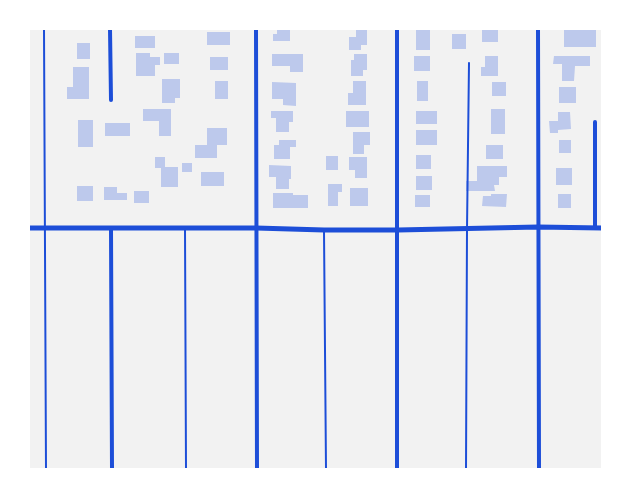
<!DOCTYPE html>
<html>
<head>
<meta charset="utf-8">
<style>
  body { margin:0 }
  #map { position:relative; width:631px; height:498px; overflow:hidden; background:#f2f2f2; font-family:Roboto,sans-serif }
  canvas { display:block }
  .frame { position:absolute; inset:0; border:30px solid #fff; pointer-events:none }
</style>
</head>
<body>
<div id="map">
<canvas width="631" height="498"></canvas>
<div class="frame"></div>
</div>
<script>
const ctx = document.querySelector('canvas').getContext('2d');
ctx.lineJoin = 'round';
function fill(path, color) {
  ctx.fillStyle = color;
  ctx.fill(path, 'evenodd');
}
function toPath(rows) {
  const path = new Path2D();
  for (const r of rows) {
    path.moveTo(r[0], r[1]);
    for (let i = 2; i < r.length; i += 2) path.lineTo(r[i], r[i + 1]);
  }
  return path;
}
function trace(path, color, width, dash) {
  ctx.strokeStyle = color;
  ctx.lineWidth = width;
  ctx.lineCap = dash ? 'butt' : 'round';
  ctx.setLineDash(dash || []);
  ctx.stroke(path);
}
fill(toPath([
  [277,29,290,29,290,41,273,41,273,34,277,34],
  [356,29,367,29,367,45,361,45,361,50,349,50,349,37,356,37],
  [416,29,430,29,430,50,416,50],
  [482,29,498,29,498,42,482,42],
  [564,30,596,30,596,47,564,47],
  [207,32,230,32,230,45,207,45],
  [452,34,466,34,466,49,452,49],
  [135,36,155,36,155,48,135,48],
  [77,43,90,43,90,59,77,59],
  [136,53,150,53,150,57,160,57,160,65,155,65,155,76,136,76],
  [164,53,179,53,179,64,164,64],
  [272,54,303,54,303,72,290,72,290,66,272,66],
  [354,54,367,54,367,70,363,70,363,76,351,76,351,60,354,60],
  [414,56,430,56,430,71,414,71],
  [485,56,498,56,498,76,481,76,481,67,485,67],
  [554,56,590,56,590,66,575,66,574,81,562,81,562,64,553,64],
  [210,57,228,57,228,70,210,70],
  [73,67,89,67,89,99,67,99,67,87,73,87],
  [162,79,180,79,180,98,175,98,175,103,162,103],
  [215,81,228,81,228,99,215,99],
  [353,81,366,81,366,105,348,105,348,93,353,93],
  [417,81,428,81,428,101,417,101],
  [272,82,296,83,296,106,283,105,283,99,272,99],
  [492,82,506,82,506,96,492,96],
  [559,87,576,87,576,103,559,103],
  [143,109,171,109,171,136,159,136,159,121,143,121],
  [491,109,505,109,505,134,491,134],
  [271,111,293,111,293,122,289,122,289,132,276,132,276,118,271,118],
  [346,111,369,111,369,127,346,127],
  [416,111,437,111,437,124,416,124],
  [558,112,570,112,571,129,558,130,558,133,550,133,549,121,558,121],
  [78,120,93,120,93,147,78,147],
  [105,123,130,123,130,136,105,136],
  [207,128,227,128,227,145,217,145,217,158,195,158,195,145,207,145],
  [416,130,437,130,437,145,416,145],
  [353,132,370,132,370,145,364,145,364,154,353,154],
  [279,140,296,140,296,147,290,147,290,159,274,159,274,145,279,145],
  [559,140,571,140,571,153,559,153],
  [486,145,503,145,503,159,486,159],
  [416,155,431,155,431,169,416,169],
  [326,156,338,156,338,170,326,170],
  [155,157,165,157,165,167,178,167,178,187,161,187,161,168,155,168],
  [349,157,367,157,367,178,355,178,355,170,349,170],
  [182,163,192,163,192,172,182,172],
  [269,165,291,166,291,179,289,179,289,189,276,189,276,177,269,177],
  [477,166,507,166,507,177,499,177,499,185,494,185,495,191,466,191,466,181,477,181],
  [556,168,572,168,572,185,556,185],
  [201,172,224,172,224,186,201,186],
  [416,176,432,176,432,190,416,190],
  [328,184,342,184,342,192,338,192,338,206,328,206],
  [77,186,93,186,93,201,77,201],
  [104,187,117,187,117,193,127,193,127,200,104,200],
  [350,188,368,188,368,206,350,206],
  [134,191,149,191,149,203,134,203],
  [273,193,293,193,293,195,308,195,308,208,273,208],
  [491,194,507,194,506,207,482,206,483,196,491,196],
  [558,194,571,194,571,208,558,208],
  [415,195,430,195,430,207,415,207]
]), '#bdc9ec');
trace(toPath([
  [44,29,46,469],
  [185,228,186,469],
  [324,231,326,469],
  [466,469,467,229,469,63]
]), '#1d4ed8', 2);
trace(toPath([
  [110,29,111,100],
  [256,29,257,469],
  [538,29,539,469],
  [595,122,595,228],
  [111,228,112,469],
  [397,469,397,29]
]), '#1d4ed8', 4);
trace(toPath([
  [29,228,256,228,324,230,398,230,538,227,602,228]
]), '#1d4ed8', 5);
</script>
</body>
</html>
